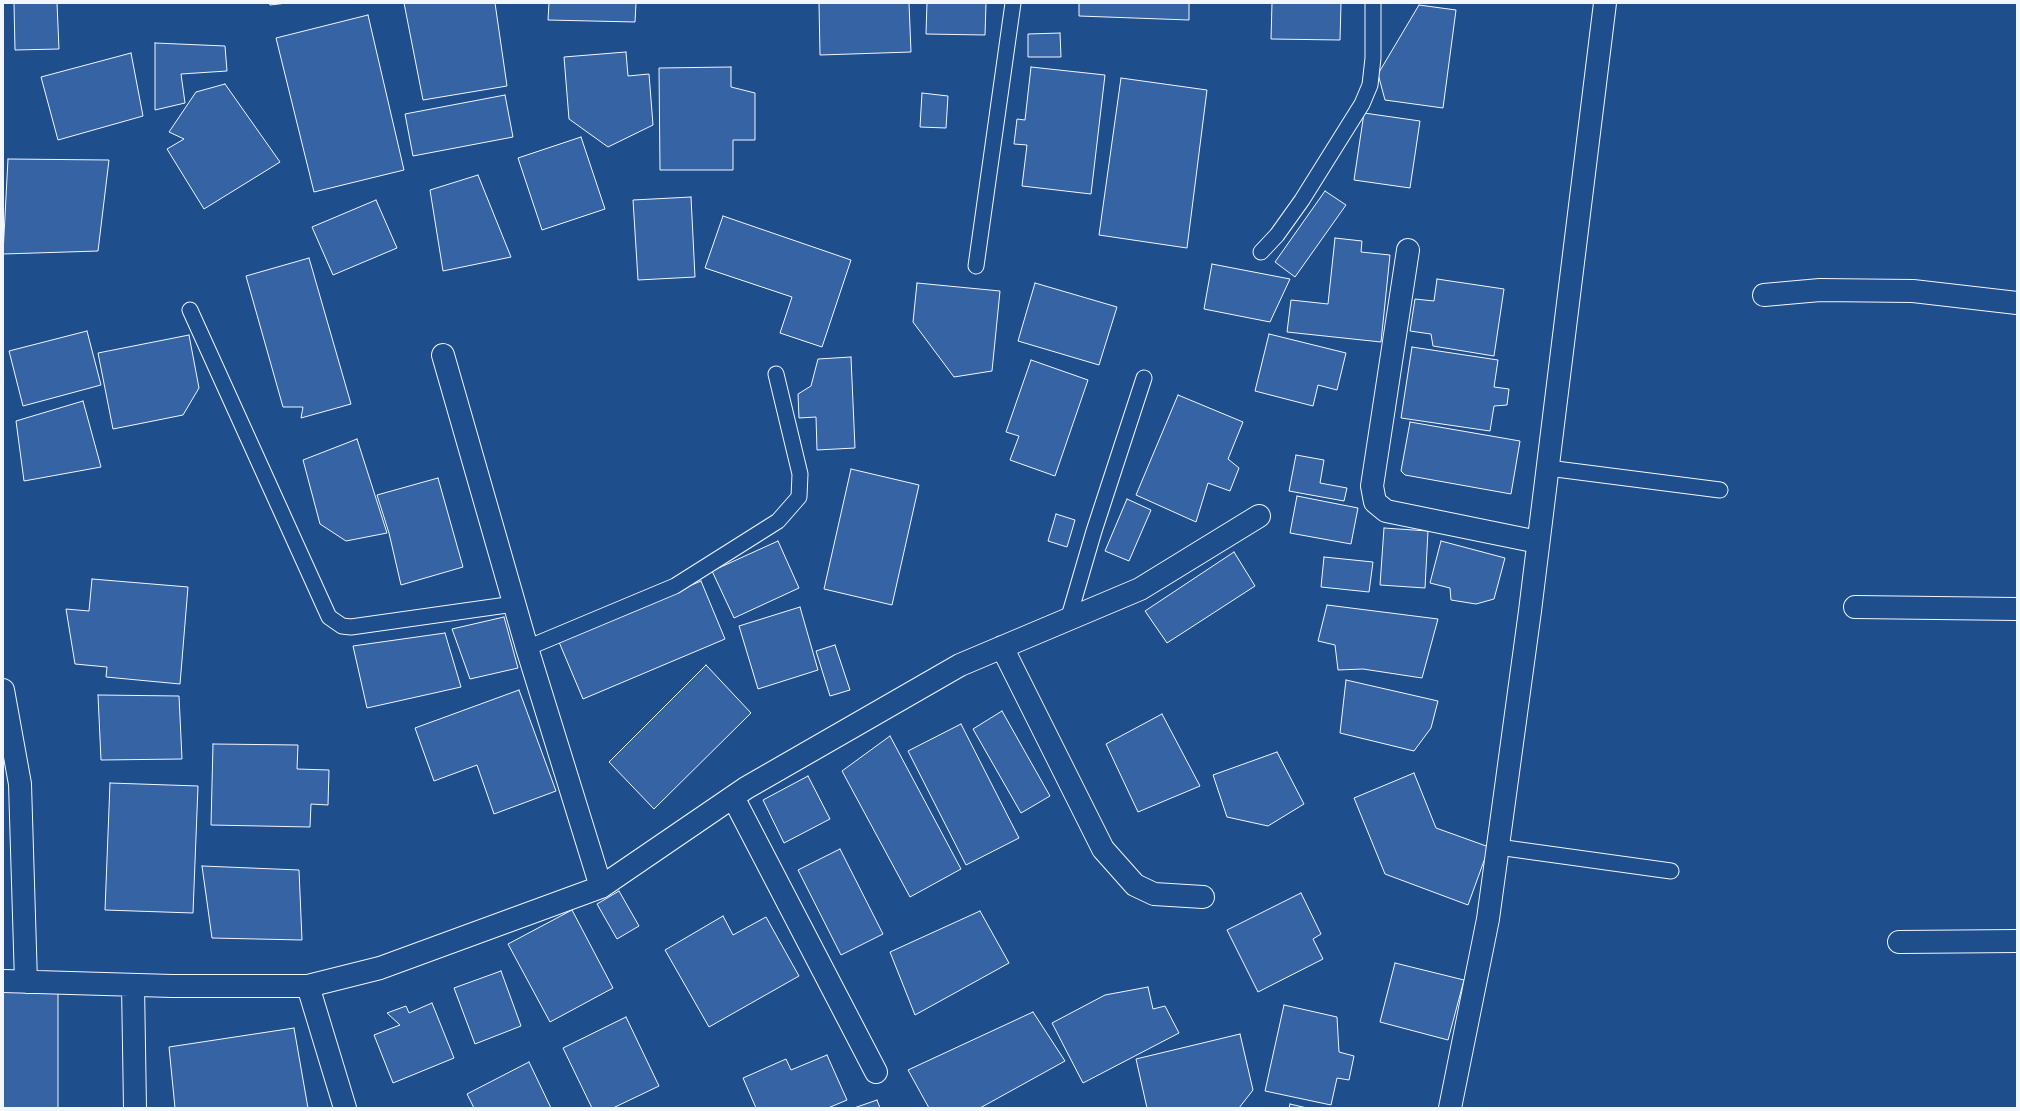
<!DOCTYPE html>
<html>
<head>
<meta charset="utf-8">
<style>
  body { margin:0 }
  #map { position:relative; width:2020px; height:1111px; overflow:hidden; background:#1f4e8c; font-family:Lato,sans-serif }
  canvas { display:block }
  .frame { position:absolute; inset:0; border:4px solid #f2f6ff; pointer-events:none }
</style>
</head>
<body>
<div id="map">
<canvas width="2020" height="1111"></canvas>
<div class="frame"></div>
</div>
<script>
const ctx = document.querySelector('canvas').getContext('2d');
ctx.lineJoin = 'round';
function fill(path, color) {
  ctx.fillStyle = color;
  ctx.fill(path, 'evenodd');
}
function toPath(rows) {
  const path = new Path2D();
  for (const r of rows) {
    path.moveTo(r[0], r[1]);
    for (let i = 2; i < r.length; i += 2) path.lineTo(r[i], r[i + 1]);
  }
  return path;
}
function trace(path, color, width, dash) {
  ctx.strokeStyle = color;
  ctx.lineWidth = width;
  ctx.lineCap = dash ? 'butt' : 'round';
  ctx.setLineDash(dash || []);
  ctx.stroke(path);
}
const building = toPath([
  [14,3,57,3,59,49,15,50,14,3],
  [269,3,287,3,270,5,269,3],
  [404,3,495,3,507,86,423,100,404,3],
  [549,3,636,3,635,22,548,20,549,3],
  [819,3,909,3,911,52,820,55,819,3],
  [927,3,986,3,985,35,926,34,927,3],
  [1079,3,1189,3,1189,20,1079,16,1079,3],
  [1272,3,1341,3,1340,40,1271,39,1272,3],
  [1419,5,1456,10,1443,108,1385,100,1378,74,1419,5],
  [368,15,404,170,314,192,276,38,368,15],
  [1060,33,1061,57,1028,57,1028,34,1060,33],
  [155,43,225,46,227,71,181,74,185,103,155,110,155,43],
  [626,52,628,76,649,74,653,125,608,147,569,119,564,57,626,52],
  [131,53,143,116,58,140,41,77,131,53],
  [731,67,731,87,755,93,755,140,733,140,733,170,660,170,659,68,731,67],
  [1031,67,1105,75,1091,194,1022,186,1027,145,1014,144,1017,119,1025,120,1031,67],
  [1121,78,1207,90,1187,248,1099,235,1121,78],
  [225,84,280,162,204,209,167,149,184,139,169,132,196,92,225,84],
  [922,93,948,96,946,128,920,127,922,93],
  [505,95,513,137,413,156,405,114,505,95],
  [1364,113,1420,121,1410,188,1354,180,1364,113],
  [581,137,605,209,542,230,518,158,581,137],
  [8,159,109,160,98,251,3,254,8,159],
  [478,175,511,257,443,271,430,190,478,175],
  [1325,191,1346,205,1295,277,1275,262,1325,191],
  [691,197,695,277,638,280,633,200,691,197],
  [376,200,397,248,333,275,312,227,376,200],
  [723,216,851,260,822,347,780,333,792,297,705,268,723,216],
  [1335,238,1362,241,1361,252,1390,255,1381,342,1287,332,1291,300,1328,304,1335,238],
  [309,258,351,404,301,418,303,407,283,407,246,276,309,258],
  [1212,264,1290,279,1270,322,1204,309,1212,264],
  [1437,279,1504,289,1494,356,1433,346,1431,334,1410,331,1415,299,1434,301,1437,279],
  [917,283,1000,291,992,371,954,377,913,322,917,283],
  [1035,283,1117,307,1099,365,1018,341,1035,283],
  [87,331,101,385,23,406,9,351,87,331],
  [1269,334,1346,353,1337,390,1318,385,1313,406,1255,391,1269,334],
  [189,335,199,388,183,415,113,429,98,353,189,335],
  [1412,347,1498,360,1494,387,1509,389,1507,405,1494,406,1490,431,1401,418,1412,347],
  [851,357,855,448,817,450,816,417,799,418,798,394,811,386,818,359,851,357],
  [1031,360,1088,380,1055,476,1010,460,1019,436,1006,432,1031,360],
  [1178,395,1243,422,1228,459,1239,468,1230,491,1208,483,1196,522,1136,495,1178,395],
  [83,401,101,467,24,481,16,421,83,401],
  [1410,422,1520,441,1511,494,1405,475,1401,471,1410,422],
  [357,439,387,533,346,541,320,524,303,460,357,439],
  [1296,455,1324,460,1320,483,1347,488,1344,501,1289,491,1296,455],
  [851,469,919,485,892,605,824,589,851,469],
  [438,478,463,567,401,585,389,533,377,495,438,478],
  [1297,496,1358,508,1351,544,1290,533,1297,496],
  [1127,499,1151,510,1129,561,1105,551,1127,499],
  [1056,514,1075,520,1067,547,1048,541,1056,514],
  [1384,528,1428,531,1425,588,1380,585,1384,528],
  [778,541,799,588,734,618,712,571,778,541],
  [1441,541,1505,558,1494,599,1476,604,1451,600,1450,588,1430,583,1441,541],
  [1234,552,1255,586,1167,643,1145,611,1234,552],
  [1324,557,1373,562,1369,592,1321,587,1324,557],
  [92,579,188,587,180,684,106,677,107,667,75,664,66,609,89,611,92,579],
  [701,581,725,639,583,699,559,642,701,581],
  [1327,605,1438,619,1422,678,1363,669,1338,670,1335,645,1318,641,1327,605],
  [800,607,818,670,758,689,739,626,800,607],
  [504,617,518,668,470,679,452,629,504,617],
  [445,633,461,687,367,708,353,646,445,633],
  [835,645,850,690,830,696,816,651,835,645],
  [706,665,751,713,654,809,609,762,706,665],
  [1346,680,1438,701,1431,728,1414,751,1340,733,1346,680],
  [519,690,556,791,494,814,477,765,434,781,415,728,519,690],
  [98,695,179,696,182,759,101,760,98,695],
  [1002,711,1050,796,1021,813,973,729,1002,711],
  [1162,714,1200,786,1138,812,1106,744,1162,714],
  [961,724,1019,838,966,865,908,751,961,724],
  [890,736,961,869,910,897,842,771,890,736],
  [213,744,298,745,297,769,329,770,328,805,311,804,310,827,211,825,213,744],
  [1277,752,1304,804,1268,826,1227,817,1213,775,1277,752],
  [1414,773,1436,828,1489,847,1468,905,1385,874,1354,798,1414,773],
  [808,776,830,819,784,843,763,800,808,776],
  [110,783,198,786,193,913,105,910,110,783],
  [840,849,883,934,841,955,798,870,840,849],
  [202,866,299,870,302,940,212,938,202,866],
  [619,891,639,926,617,939,597,904,619,891],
  [1301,893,1321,934,1313,939,1323,959,1258,992,1227,930,1301,893],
  [572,910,613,988,550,1022,508,944,572,910],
  [980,911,1009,963,915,1015,890,952,980,911],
  [723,916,733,935,766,917,799,976,709,1027,665,950,723,916],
  [1395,963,1464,980,1448,1040,1380,1022,1395,963],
  [501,971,521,1026,475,1044,454,988,501,971],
  [1148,987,1153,1009,1165,1006,1179,1033,1083,1083,1052,1023,1105,995,1148,987],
  [3,988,58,988,58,1108,3,1108,3,988],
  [432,1003,454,1058,393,1083,374,1035,400,1025,387,1013,406,1006,409,1013,432,1003],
  [1284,1005,1337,1017,1339,1052,1354,1056,1349,1080,1337,1078,1331,1105,1265,1091,1284,1005],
  [1033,1012,1065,1061,980,1108,929,1108,908,1070,1033,1012],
  [626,1017,659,1086,613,1108,592,1108,563,1048,626,1017],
  [294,1028,308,1108,175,1108,169,1047,294,1028],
  [1240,1034,1253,1090,1239,1108,1147,1108,1136,1059,1240,1034],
  [827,1055,847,1100,828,1108,756,1108,743,1078,786,1059,791,1070,827,1055],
  [529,1062,551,1108,474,1108,467,1094,529,1062],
  [877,1100,880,1108,854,1108,877,1100],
  [1290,1104,1307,1108,1289,1108,1290,1104]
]);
fill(building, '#3563a3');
trace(building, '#f2f6ff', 1);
const service = toPath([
  [1261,252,1277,235,1302,200,1362,104,1370,85,1373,58,1373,3],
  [976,266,1013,3],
  [190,310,329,617,342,626,351,627,514,604],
  [1548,468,1720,490],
  [1068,620,1094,531,1144,378],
  [527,648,675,586,778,521,799,497,800,474,776,374],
  [1498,847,1671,871]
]);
const minor = toPath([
  [1408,250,1372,486,1375,502,1386,511,1538,542],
  [1764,295,1820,290,1913,291,2017,303],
  [443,355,527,648,601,887],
  [1855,607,2017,609],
  [1002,647,1103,849,1135,885,1154,894,1203,897],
  [3,690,20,784,26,982],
  [733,797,876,1072],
  [1899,942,2017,941],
  [3,981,172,986,308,986,380,968,601,887,746,788,960,665,1140,589,1259,516],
  [133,985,135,1108],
  [308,986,345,1108],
  [1450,1108,1488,919,1530,611,1605,3]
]);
trace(service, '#f2f6ff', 17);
trace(minor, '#f2f6ff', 24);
trace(service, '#1f4e8c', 15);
trace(minor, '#1f4e8c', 22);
</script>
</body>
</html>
